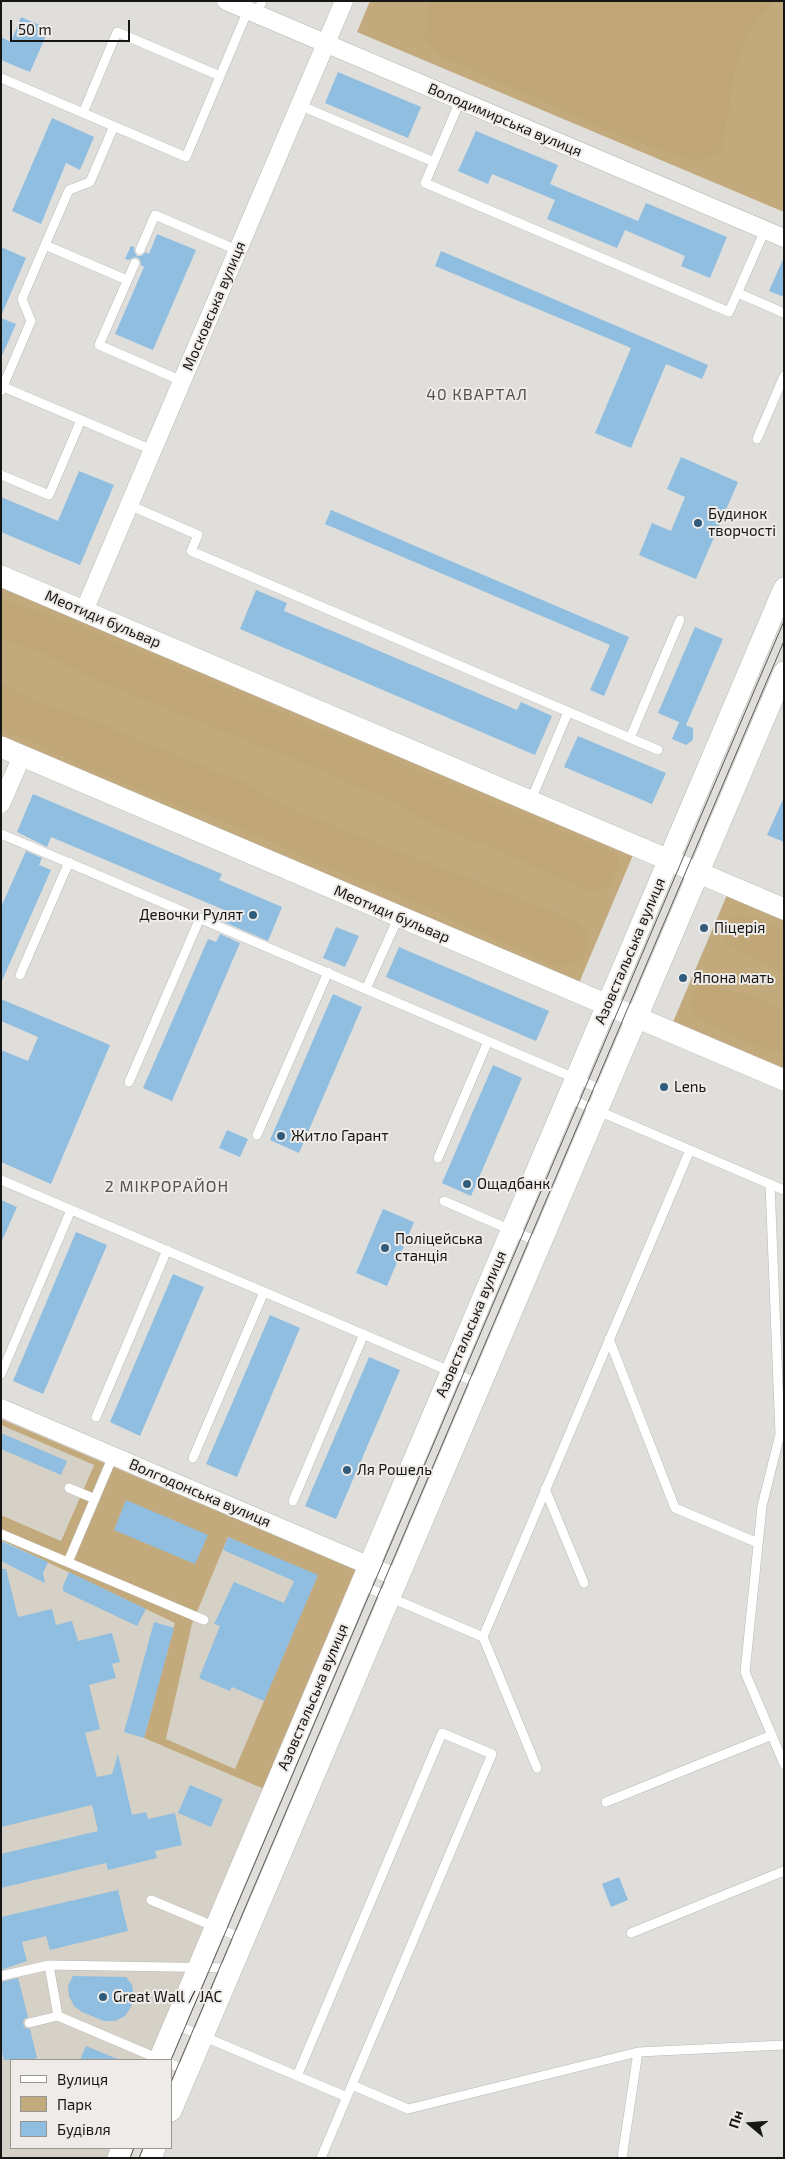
<!DOCTYPE html>
<html>
<head>
<meta charset="utf-8">
<style>
  body { margin:0 }
  #map { position:relative; width:785px; height:2159px; overflow:hidden; background:#e0deda; font-family:"Exo 2",sans-serif }
  canvas { display:block }
  .frame { position:absolute; inset:0; border:2px solid #161614; pointer-events:none }
  .legend { position:absolute; left:10px; top:2059px; width:162px; height:90px; box-sizing:border-box; background:#eeebe8; border:1px solid #989693; margin:0; padding:6px 9px; list-style:none; font-size:15px; color:#161614 }
  .legend li { display:flex; align-items:center; gap:10px; height:25px }
  .legend b { width:25px; border:1px solid #989693 }
  .north { position:absolute; left:725px; top:2099px; width:50px; height:50px; -webkit-text-stroke:4px #eeebe8; paint-order:stroke; rotate:288deg; font-size:14px; font-weight:700; line-height:20px; text-align:center; color:#161614 }
  .north::after { content:''; display:block; margin:auto; width:18px; height:22px; background:#161614; clip-path:polygon(50% 0,100% 100%,50% 72%,0 100%) }
  .scale { position:absolute; left:10px; top:20px; width:120px; height:22px; box-sizing:border-box; border:2px solid #161614; border-top:0; padding-left:6px; font-size:15px; line-height:18px; white-space:nowrap; color:#161614; -webkit-text-stroke:4px #eeebe8; paint-order:stroke }
</style>
</head>
<body>
<div id="map">
<canvas width="785" height="2159"></canvas>
<div class="frame"></div>
<ul class="legend">
<li><b style="height:6px;background:#fff"></b>Вулиця</li>
<li><b style="height:14px;background:#c3aa7d"></b>Парк</li>
<li><b style="height:14px;background:#8fbee1"></b>Будівля</li>
</ul>
<div class="north">Пн</div>
<div class="scale">50 m</div>
</div>
<script>
const ctx = document.querySelector('canvas').getContext('2d');
ctx.lineJoin = 'round';
function fill(path, color) {
  ctx.fillStyle = color;
  ctx.fill(path, 'evenodd');
}
function toPath(rows) {
  const path = new Path2D();
  for (const r of rows) {
    path.moveTo(r[0], r[1]);
    for (let i = 2; i < r.length; i += 2) path.lineTo(r[i], r[i + 1]);
  }
  return path;
}
function trace(path, color, width, dash) {
  ctx.strokeStyle = color;
  ctx.lineWidth = width;
  ctx.lineCap = dash ? 'butt' : 'round';
  ctx.setLineDash(dash || []);
  ctx.stroke(path);
}
function write(font, color, halo, rows, align = 'center') {
  ctx.font = font + ' "Exo 2",sans-serif';
  ctx.lineWidth = 4;
  ctx.setLineDash([]);
  ctx.textBaseline = 'middle';
  ctx.strokeStyle = halo;
  ctx.fillStyle = color;
  for (const [text, x, y, turn = 0] of rows) {
    ctx.save();
    ctx.translate(x, y);
    ctx.rotate((+turn || 0) * Math.PI / 180);
    ctx.textAlign = isNaN(turn) ? turn : align;
    if (halo) ctx.strokeText(text, 0, 0);
    ctx.fillText(text, 0, 0);
    ctx.restore();
  }
}
fill(toPath([
  [1,1425,94,1464,61,1541,1,1515],
  [228,1537,318,1575,235,1769,166,1739,192,1624],
  [1,1540,176,1623,144,1738,264,1789,149,2060,11,2060,11,2148,112,2148,107,2158,1,2158]
]), '#d6d1c6');
fill(toPath([
  [370,1,784,1,784,212,357,32],
  [1,586,633,855,579,983,1,737],
  [727,895,784,919,784,1070,673,1022],
  [1,1419,356,1570,264,1789,144,1738,175,1623,1,1540,1,1515,61,1541,94,1465,1,1425],
  [228,1537,317,1576,235,1769,166,1739,192,1624]
]), '#c3aa7d');
fill(toPath([
  [427,1,775,1,757,21,745,41,737,62,723,146,717,155,707,159,694,160,682,158,613,133,440,56,425,41,424,34,427,21],
  [1,599,88,629,123,646,157,658,313,726,356,741,411,768,611,851,619,857,618,867,612,882,603,890,591,891,573,885,498,850,432,825,397,804,294,759,172,712,98,681,43,654,1,639],
  [1,683,32,699,86,717,213,770,240,779,269,798,332,825,540,906,576,922,585,930,589,940,587,951,577,963,558,966,545,962,394,893,320,865,256,835,86,768,40,745,1,731],
  [740,914,751,916,784,931,784,974,756,960,730,945,725,939,726,922,732,916],
  [700,982,707,982,727,990,752,996,784,1009,784,1055,737,1039,695,1017,691,1010,691,1000,695,989]
]), '#c1a778');
fill(toPath([
  [21,17,49,29,30,72,1,60,1,37,11,42],
  [338,72,421,107,408,138,325,103],
  [52,118,94,137,80,170,66,163,41,224,12,211],
  [476,131,558,165,550,184,638,221,646,203,727,237,710,278,681,266,685,256,625,230,617,248,547,219,555,200,492,174,488,184,458,171],
  [157,234,196,250,153,350,115,334,144,267,141,265,140,260,137,257,132,258,129,260,125,259,131,246,134,247,134,251,137,256,141,256,146,252,149,254],
  [1,247,26,258,1,316],
  [441,251,708,365,702,379,666,364,631,448,595,433,631,348,435,266],
  [784,257,784,297,769,291],
  [1,318,16,324,1,358],
  [681,457,738,482,696,579,639,555,652,523,671,531,685,497,667,489],
  [79,471,114,485,80,565,1,532,1,497,58,521],
  [331,510,629,637,604,696,590,690,610,645,325,524],
  [256,590,287,603,284,611,342,635,517,710,521,702,552,716,535,755,240,629],
  [695,627,723,639,686,725,658,713],
  [679,722,693,728,693,740,686,745,672,739],
  [578,736,666,773,652,804,564,767],
  [33,794,222,874,219,880,282,907,268,941,224,922,229,912,51,837,47,847,17,832],
  [784,797,784,842,767,835],
  [26,851,42,858,39,865,51,870,1,983,1,907],
  [336,927,359,936,345,967,323,958],
  [220,934,240,943,172,1101,143,1088,208,939,216,942],
  [399,947,549,1011,536,1041,386,977],
  [333,994,362,1007,299,1153,270,1140],
  [1,999,110,1045,51,1184,1,1162,1,1050,28,1061,38,1037,1,1021],
  [493,1065,522,1078,471,1196,442,1183],
  [227,1130,248,1139,240,1157,219,1148],
  [1,1200,17,1207,1,1243],
  [383,1209,414,1222,387,1286,356,1273],
  [76,1232,107,1245,43,1394,13,1381],
  [173,1274,204,1287,140,1436,110,1422],
  [270,1315,300,1328,237,1477,206,1464],
  [369,1357,400,1370,336,1519,305,1506],
  [1,1433,67,1461,61,1475,1,1449],
  [126,1500,208,1535,195,1564,114,1530],
  [228,1537,318,1575,264,1701,232,1687,230,1691,199,1678,220,1626,214,1624,234,1582,284,1603,294,1581,223,1550],
  [1,1541,48,1562,43,1573,45,1583,1,1561],
  [1,1569,6,1569,18,1617,52,1609,56,1625,72,1621,78,1641,112,1633,120,1662,112,1664,116,1678,89,1685,100,1729,85,1733,97,1777,112,1774,118,1754,132,1815,146,1812,148,1819,175,1813,182,1845,155,1851,157,1858,108,1870,106,1863,1,1888,1,1854,98,1831,92,1805,1,1827],
  [69,1572,146,1609,137,1626,63,1591,63,1586],
  [154,1622,174,1628,144,1738,124,1732],
  [190,1785,223,1799,211,1827,178,1813],
  [619,1877,628,1900,611,1907,602,1884],
  [118,1890,128,1931,50,1950,46,1936,22,1942,27,1961,1,1970,1,1917],
  [73,1976,126,1977,132,1985,134,1996,131,2007,125,2016,115,2021,104,2021,82,2012,74,2006,69,1996,68,1986],
  [18,1978,28,2017,24,2019,23,2024,25,2028,30,2029,37,2058,29,2060,4,2060,1,2049,1,1982],
  [86,2046,120,2060,80,2060]
]), '#8fbee1');
const service = toPath([
  [257,14,262,1],
  [1,78,186,157,248,10],
  [460,101,425,183,729,312,765,230],
  [299,105,434,162],
  [83,113,117,32,220,76],
  [45,245,127,280],
  [140,250,155,215,237,250],
  [135,263,99,345,182,381],
  [738,293,784,313],
  [1,386,152,450],
  [1,391,31,321,22,299,45,245,69,190,90,182,114,126],
  [757,439,784,376],
  [1,475,49,495,81,420],
  [129,505,198,535,191,551,658,750],
  [630,738,680,620],
  [531,800,568,712],
  [1,834,605,1091],
  [20,975,69,862],
  [366,989,399,916],
  [129,1082,200,918],
  [568,1098,784,1190],
  [257,1135,328,972],
  [438,1158,488,1041],
  [1,1180,480,1384],
  [770,1184,780,1434,762,1506,745,1672,784,1764],
  [444,1201,541,1243],
  [609,1339,675,1508,758,1543],
  [1,1374,71,1210],
  [96,1417,167,1250],
  [193,1458,264,1292],
  [69,1488,95,1499],
  [545,1489,584,1583],
  [293,1501,364,1334],
  [1,1534,204,1620],
  [68,1562,113,1456],
  [361,1585,483,1637,537,1768],
  [483,1637,690,1150],
  [606,1802,772,1735],
  [151,1900,244,1939],
  [631,1933,784,1871],
  [49,1965,58,2016],
  [1,1976,49,1965,232,1968],
  [29,2023,58,2016,159,2059],
  [174,2024,347,2097],
  [171,2064,188,2071],
  [297,2076,442,1733,492,1754,321,2158],
  [352,2085,408,2109,638,2052,784,2045],
  [622,2158,638,2052]
]);
const minor = toPath([
  [226,1,784,238],
  [84,611,344,1],
  [1,804,22,756],
  [1,1408,398,1578]
]);
const tertiary = toPath([
  [1,576,784,909],
  [1,747,784,1080],
  [159,2060,784,588],
  [171,2111,784,672],
  [118,2158,122,2148],
  [151,2158,155,2148]
]);
trace(service, '#b9b7b3', 10);
trace(minor, '#b9b7b3', 19);
trace(tertiary, '#b9b7b3', 22);
trace(service, '#fff', 9);
trace(minor, '#fff', 18);
trace(tertiary, '#fff', 21);
trace(toPath([
  [171,2060,784,621],
  [171,2082,784,641],
  [130,2158,134,2148],
  [139,2158,143,2148]
]), '#5b5a58', 1);
for (const [x, y, r, color] of [
  [698,523,5,"#2f5c7c"],
  [253,915,5,"#2f5c7c"],
  [704,928,5,"#2f5c7c"],
  [683,978,5,"#2f5c7c"],
  [664,1087,5,"#2f5c7c"],
  [281,1136,5,"#2f5c7c"],
  [467,1184,5,"#2f5c7c"],
  [385,1248,5,"#2f5c7c"],
  [347,1470,5,"#2f5c7c"],
  [103,1997,5,"#2f5c7c"]
]) {
  const dot = new Path2D();
  dot.arc(x, y, r, 0, 2 * Math.PI);
  ctx.fillStyle = color;
  ctx.fill(dot);
  trace(dot, '#eeebe8', 2);
}
write('15px', '#161614', '#eeebe8', [
  ["Володимирська вулиця",505,120,23],
  ["Московська вулиця",214,306,-67],
  ["Меотиди бульвар",103,619,23],
  ["Меотиди бульвар",392,914,23],
  ["Азовстальська вулиця",630,951,-67],
  ["Азовстальська вулиця",471,1324,-67],
  ["Волгодонська вулиця",200,1493,23],
  ["Азовстальська вулиця",313,1697,-67]
]);
write('15px', '#161614', '#eeebe8', [
  ["Будинок",708,514],
  ["творчості",708,531],
  ["Девочки Рулят",243,915,"right"],
  ["Піцерія",714,928],
  ["Япона мать",693,978],
  ["Lenь",674,1087],
  ["Житло Гарант",291,1136],
  ["Ощадбанк",477,1184],
  ["Поліцейська",395,1239],
  ["станція",395,1256],
  ["Ля Рошель",357,1470],
  ["Great Wall / JAC",113,1997]
], 'left');
ctx.letterSpacing = '1px';
write('16px', '#54534f', '#eeebe8', [
  ["40 КВАРТАЛ",477,395],
  ["2 МІКРОРАЙОН",167,1187]
]);
ctx.letterSpacing = '0px';
</script>
</body>
</html>
